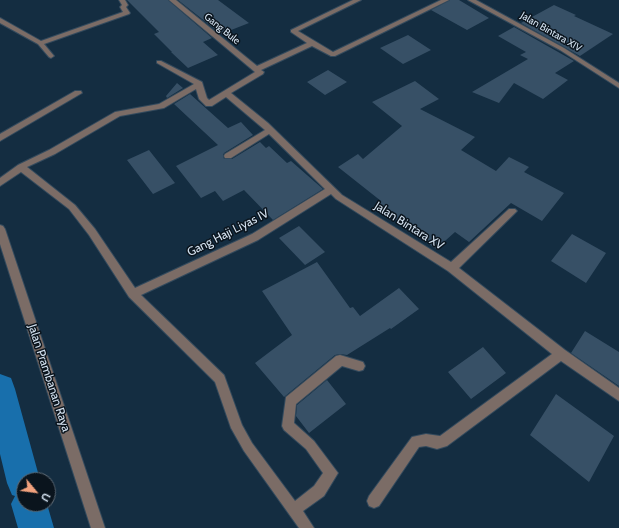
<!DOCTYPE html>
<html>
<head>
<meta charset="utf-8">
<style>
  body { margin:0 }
  #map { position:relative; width:619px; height:528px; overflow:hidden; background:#142d41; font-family:Cabin,sans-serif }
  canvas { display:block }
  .north { position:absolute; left:16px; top:472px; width:40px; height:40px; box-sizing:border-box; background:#0a141d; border:1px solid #5b6772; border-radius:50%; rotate:119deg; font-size:11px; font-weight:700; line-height:16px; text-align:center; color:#d5e3f1 }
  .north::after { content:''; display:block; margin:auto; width:14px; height:18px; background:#f1a17d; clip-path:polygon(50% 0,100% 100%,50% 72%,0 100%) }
</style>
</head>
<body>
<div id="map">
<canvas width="619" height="528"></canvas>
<div class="north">U</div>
</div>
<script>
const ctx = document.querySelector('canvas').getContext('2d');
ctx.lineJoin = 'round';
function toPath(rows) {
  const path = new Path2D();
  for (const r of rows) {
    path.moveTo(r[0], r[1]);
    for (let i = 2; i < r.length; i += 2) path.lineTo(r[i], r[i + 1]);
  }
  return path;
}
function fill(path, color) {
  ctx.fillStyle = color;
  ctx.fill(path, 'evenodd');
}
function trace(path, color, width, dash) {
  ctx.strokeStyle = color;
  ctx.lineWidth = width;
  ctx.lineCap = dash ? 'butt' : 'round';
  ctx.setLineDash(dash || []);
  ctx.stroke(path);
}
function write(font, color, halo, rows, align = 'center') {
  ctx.font = font + ' Cabin,sans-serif';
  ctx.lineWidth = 3;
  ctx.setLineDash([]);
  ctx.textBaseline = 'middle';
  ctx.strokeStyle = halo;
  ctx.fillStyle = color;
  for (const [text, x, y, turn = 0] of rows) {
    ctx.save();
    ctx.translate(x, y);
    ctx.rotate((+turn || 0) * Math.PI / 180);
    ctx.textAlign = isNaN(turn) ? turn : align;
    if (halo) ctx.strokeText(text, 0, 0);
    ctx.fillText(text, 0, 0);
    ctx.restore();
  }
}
fill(toPath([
  [0,374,11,378,15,389,40,480,24,480,24,504,47,504,54,528,18,528,11,504,15,496,12,495,7,483,0,454,0,374]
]), '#186fac');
fill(toPath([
  [127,0,168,0,212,38,203,42,218,55,188,68,171,52,172,52,154,34,159,32],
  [178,0,218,0,249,23,221,34],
  [450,0,459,0,489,18,467,30,431,10],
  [554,5,576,15,574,16,613,34,580,56,521,23],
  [514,27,574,61,555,73,568,80,543,99,514,83,499,103,472,92,528,59,520,55,526,52,498,36],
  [408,35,431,50,403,64,380,48],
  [328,70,347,82,325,95,307,82],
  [415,81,439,99,420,109,475,137,461,150,496,171,509,157,529,167,524,172,564,193,542,221,511,203,469,242,455,232,436,249,376,205,381,201,338,167,358,154,363,159,402,126,372,102],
  [177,83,183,88,167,98,166,96],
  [190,94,228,128,241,122,253,135,224,153,223,155,224,159,232,159,260,142,266,148,269,146,287,163,291,161,323,189,273,220,244,190,223,201,215,191,201,198,176,166,218,145,174,104],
  [149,150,175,183,153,194,127,160],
  [299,226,325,252,305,265,279,238],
  [572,234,606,253,586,283,551,261],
  [317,262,350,308,353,307,360,316,399,288,419,309,391,329,390,328,347,355,340,354,335,355,284,397,255,363,292,335,262,291],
  [585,331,619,352,619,386,571,353],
  [483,347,506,373,471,399,448,372],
  [327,380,346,404,309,433,296,416,297,405],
  [556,394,614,436,589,482,530,435]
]), '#375066');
const minor = toPath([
  [119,0,125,0,128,5,126,7,130,13,129,14,44,44,54,56,51,58,49,57,38,44,0,23,0,18,2,19,41,41,123,12,120,7,122,5,119,0],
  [169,0,176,0,257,66,307,43,291,32,291,30,353,0,361,0,298,31,333,52,441,0,449,0,335,56,331,56,312,46,261,70,264,72,263,74,231,93,268,123,342,195,451,262,509,209,515,209,517,211,515,213,459,268,565,350,619,388,619,401,561,361,447,446,437,449,426,446,419,447,379,506,374,508,369,506,367,501,369,496,412,437,426,434,440,436,552,354,448,271,336,199,331,194,258,240,141,295,224,375,242,425,252,443,295,501,314,486,323,473,306,449,284,430,282,426,286,397,336,356,340,355,363,362,365,366,363,370,359,371,342,366,296,404,294,423,314,441,338,473,324,496,303,511,314,528,299,528,244,451,231,428,215,382,129,297,89,235,69,209,21,172,0,186,0,178,18,165,49,150,115,112,159,104,194,84,157,63,157,61,161,61,202,82,207,98,209,100,255,72,169,0],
  [196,89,199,99,206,106,212,106,226,97,265,130,225,154,224,156,225,158,231,158,269,134,325,189,252,234,135,288,95,229,75,205,27,167,55,154,120,116,164,108,196,89],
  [468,0,476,0,564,48,619,83,619,88,560,50,468,0],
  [75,91,81,91,82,93,0,141,0,134,75,91],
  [0,225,3,226,5,229,105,528,91,528,0,244,0,225]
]);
trace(minor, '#334a5d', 2);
fill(minor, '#7b6c66');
write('10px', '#d5e3f1', '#0a141d', [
  ["Gang Bule",222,29,39],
  ["Jalan Bintara XIV",551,32,30]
]);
write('12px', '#d5e3f1', '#0a141d', [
  ["Jalan Bintara XV",409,226,32],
  ["Gang Haji Liyas IV",228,233,-27],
  ["Jalan Prambanan Raya",49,378,72]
]);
</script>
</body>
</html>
